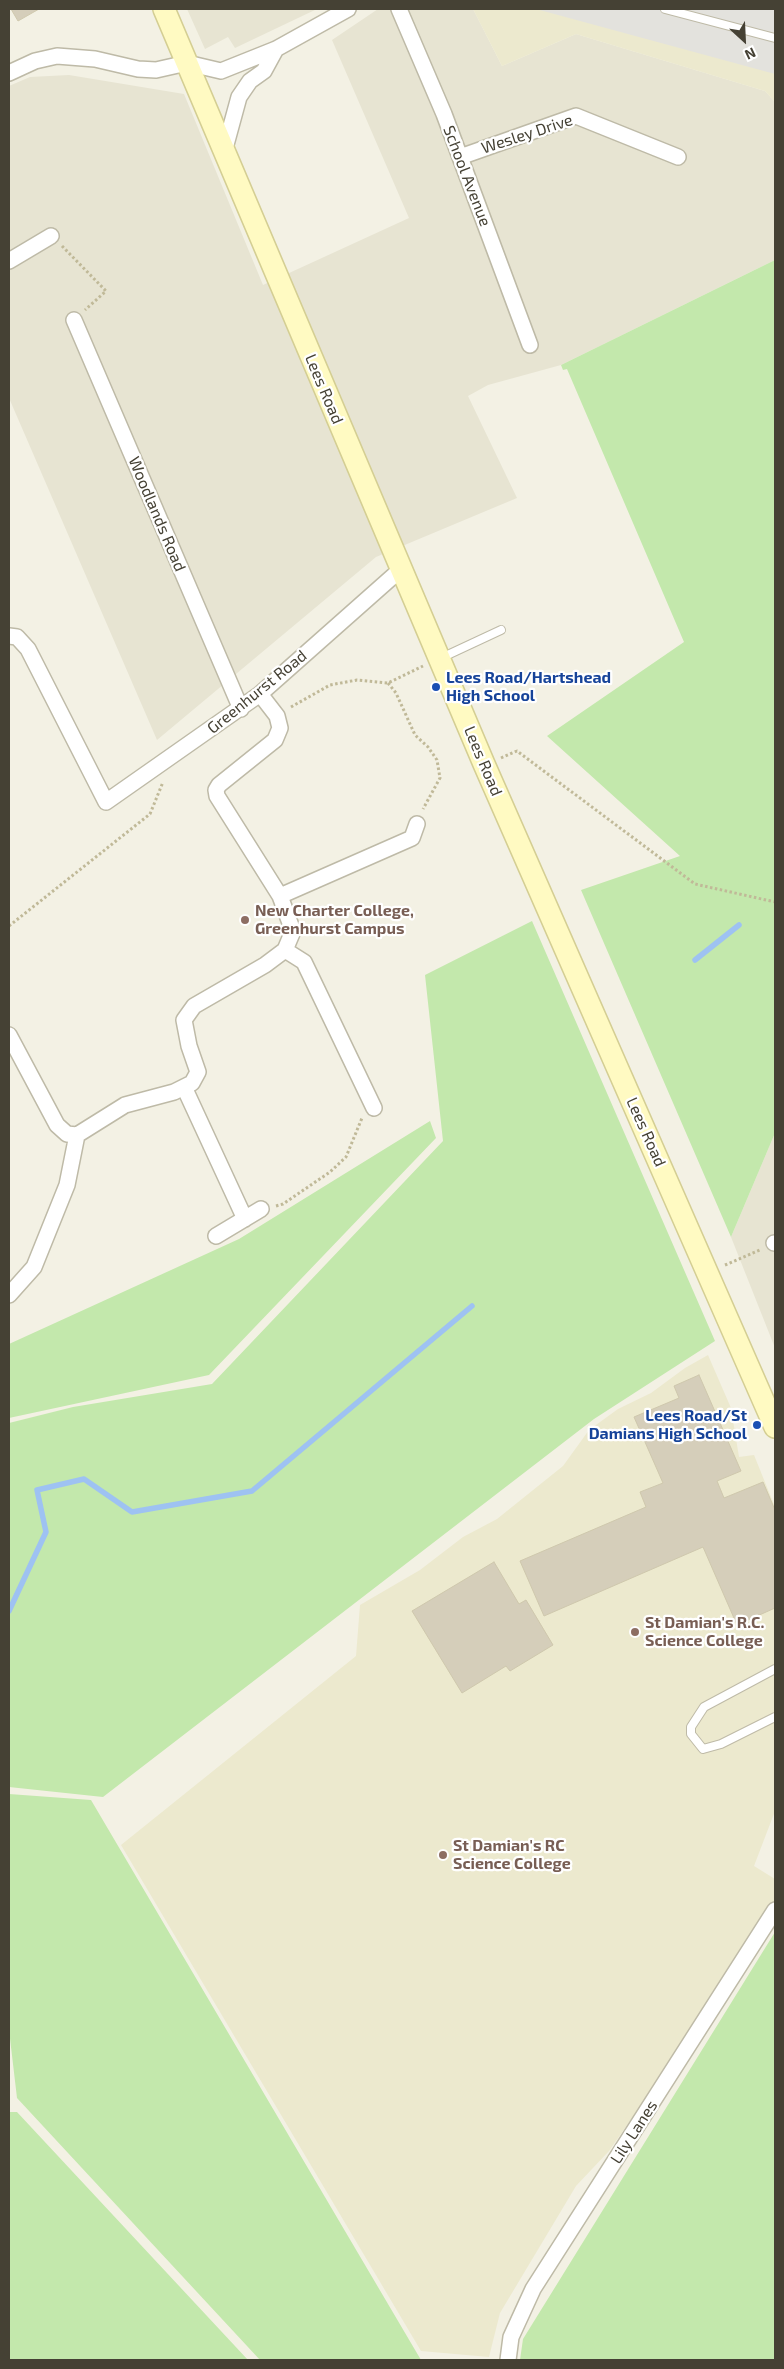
<!DOCTYPE html>
<html>
<head>
<meta charset="utf-8">
<style>
  body { margin:0 }
  #map { position:relative; width:784px; height:2369px; overflow:hidden; background:#f3f1e4; font-family:"Exo 2",sans-serif }
  canvas { display:block }
  .frame { position:absolute; inset:0; border:10px solid #454134; pointer-events:none }
  .north { position:absolute; left:719px; top:15px; width:50px; height:50px; -webkit-text-stroke:4px #fff; paint-order:stroke; rotate:155deg; font-size:14px; font-weight:700; line-height:20px; text-align:center; color:#454134 }
  .north::after { content:''; display:block; margin:auto; width:18px; height:22px; background:#454134; clip-path:polygon(50% 0,100% 100%,50% 72%,0 100%) }
</style>
</head>
<body>
<div id="map">
<canvas width="784" height="2369"></canvas>
<div class="frame"></div>
<div class="north">N</div>
</div>
<script>
const ctx = document.querySelector('canvas').getContext('2d');
ctx.lineJoin = 'round';
function fill(path, color) {
  ctx.fillStyle = color;
  ctx.fill(path, 'evenodd');
}
function toPath(rows) {
  const path = new Path2D();
  for (const r of rows) {
    path.moveTo(r[0], r[1]);
    for (let i = 2; i < r.length; i += 2) path.lineTo(r[i], r[i + 1]);
  }
  return path;
}
function trace(path, color, width, dash) {
  ctx.strokeStyle = color;
  ctx.lineWidth = width;
  ctx.lineCap = dash ? 'butt' : 'round';
  ctx.setLineDash(dash || []);
  ctx.stroke(path);
}
function write(font, color, halo, rows, align = 'center') {
  ctx.font = font + ' "Exo 2",sans-serif';
  ctx.lineWidth = 4.5;
  ctx.setLineDash([]);
  ctx.textBaseline = 'middle';
  ctx.strokeStyle = halo;
  ctx.fillStyle = color;
  for (const [text, x, y, turn = 0] of rows) {
    ctx.save();
    ctx.translate(x, y);
    ctx.rotate((+turn || 0) * Math.PI / 180);
    ctx.textAlign = isNaN(turn) ? turn : align;
    if (halo) ctx.strokeText(text, 0, 0);
    ctx.fillText(text, 0, 0);
    ctx.restore();
  }
}
fill(toPath([
  [187,9,317,9,235,48,228,37,205,49],
  [378,9,473,9,502,66,576,34,765,91,775,102,775,260,561,365,488,385,468,396,517,498,376,557,157,740,9,398,9,86,30,77,69,75,184,94,263,285,409,218,332,40],
  [775,1133,775,1348,731,1237]
]), '#e7e4d2');
fill(toPath([
  [473,9,775,9,775,102,765,91,576,34,502,66],
  [708,1355,731,1408,739,1457,754,1455,775,1507,775,1811,754,1866,775,1879,775,1901,702,2017,609,2151,576,2186,500,2313,489,2357,421,2351,121,1845,356,1656,360,1605,420,1570,463,1537,497,1519,563,1466,589,1430,618,1409,651,1393,685,1368]
]), '#ece9ce');
fill(toPath([
  [775,260,775,1133,731,1237,581,890,680,856,547,736,684,642,567,369,563,370,561,365],
  [532,921,715,1341,594,1419,103,1797,9,1787,9,1423,73,1407,212,1384,443,1141,425,975],
  [430,1121,436,1138,209,1375,9,1418,9,1344,239,1239],
  [9,1794,91,1800,421,2360,260,2360,17,2098,9,2030],
  [775,1932,775,2360,520,2360,523,2339],
  [9,2112,17,2112,248,2360,9,2360]
]), '#c3e8ac');
fill(toPath([
  [536,9,775,9,775,74]
]), '#e3e2dd');
trace(toPath([
  [695,960,739,925],
  [9,1611,46,1532,37,1490,84,1479,132,1512,252,1491,472,1306]
]), '#9ec2f2', 5.5);
const building = toPath([
  [11,9,39,9,18,21,11,9],
  [699,1375,741,1471,717,1481,724,1498,763,1482,775,1510,775,1608,737,1625,703,1547,544,1616,520,1561,646,1507,640,1492,663,1483,634,1417,679,1398,674,1386,699,1375],
  [494,1562,519,1604,526,1600,553,1645,510,1671,506,1666,462,1693,412,1611,494,1562]
]);
fill(building, '#d5ceba');
trace(building, '#cfc8ad', 1);
const service = toPath([
  [665,9,775,38],
  [441,658,501,630],
  [775,1669,704,1707,691,1727,691,1734,703,1749,721,1744,775,1717]
]);
const minor = toPath([
  [399,9,444,114,530,345],
  [9,73,35,61,57,56,95,59,138,69,156,70,187,63,221,71,276,49,348,9],
  [224,152,239,97,250,81,264,71,276,49],
  [460,157,576,116,678,157],
  [9,261,51,236],
  [74,320,241,709],
  [9,636,17,637,28,649,106,802,260,694,400,570],
  [280,896,412,838,417,824],
  [285,950,304,962,374,1108],
  [9,1035,57,1125,67,1134,77,1135,125,1105,174,1092,192,1083,198,1072,189,1046,184,1020,194,1006,265,965,285,950,293,931,280,896,217,796,216,790,219,785,275,740,280,728,277,716,260,694],
  [184,1087,245,1219],
  [216,1236,261,1209],
  [774,1243,775,1243],
  [9,1295,34,1267,67,1185,77,1135],
  [508,2360,511,2337,533,2289,775,1910]
]);
const secondary = toPath([
  [164,9,484,764,775,1427]
]);
trace(service, '#bebaa7', 10);
trace(minor, '#bebaa7', 18);
trace(secondary, '#d4ce93', 24);
trace(toPath([
  [62,246,106,291,85,310],
  [388,683,396,693,415,735,428,747,437,760,440,778,423,809],
  [291,707,330,685,357,680,388,683,423,666],
  [501,758,517,751,695,884,775,902],
  [9,926,150,814,163,782],
  [276,1206,283,1204,330,1172,346,1157,362,1118],
  [725,1265,760,1250]
]), '#c0b998', 3, [2.5, 2.5]);
trace(service, '#fff', 8);
trace(minor, '#fff', 15);
trace(secondary, '#fffac2', 21);
for (const [x, y, r, color] of [
  [436,687,5,"#1a4fb4"],
  [245,920,5,"#8d6e63"],
  [757,1425,5,"#1a4fb4"],
  [635,1632,5,"#8d6e63"],
  [443,1855,5,"#8d6e63"]
]) {
  const dot = new Path2D();
  dot.arc(x, y, r, 0, 2 * Math.PI);
  ctx.fillStyle = color;
  ctx.fill(dot);
  trace(dot, '#fff', 2);
}
write('16px', '#454134', '#fff', [
  ["Wesley Drive",527,134,-18],
  ["School Avenue",467,176,69],
  ["Lees Road",324,389,67],
  ["Woodlands Road",157,514,67],
  ["Greenhurst Road",257,692,-39],
  ["Lees Road",483,761,67],
  ["Lees Road",646,1132,66],
  ["Lily Lanes",634,2132,-57]
]);
write('bold 16px', '#164399', '#fff', [
  ["Lees Road/Hartshead",446,678],
  ["High School",446,696],
  ["Lees Road/St",747,1416,"right"],
  ["Damians High School",747,1434,"right"]
], 'left');
write('bold 16px', '#785e54', '#fff', [
  ["New Charter College,",255,911],
  ["Greenhurst Campus",255,929],
  ["St Damian's R.C.",645,1623],
  ["Science College",645,1641],
  ["St Damian's RC",453,1846],
  ["Science College",453,1864]
], 'left');
</script>
</body>
</html>
